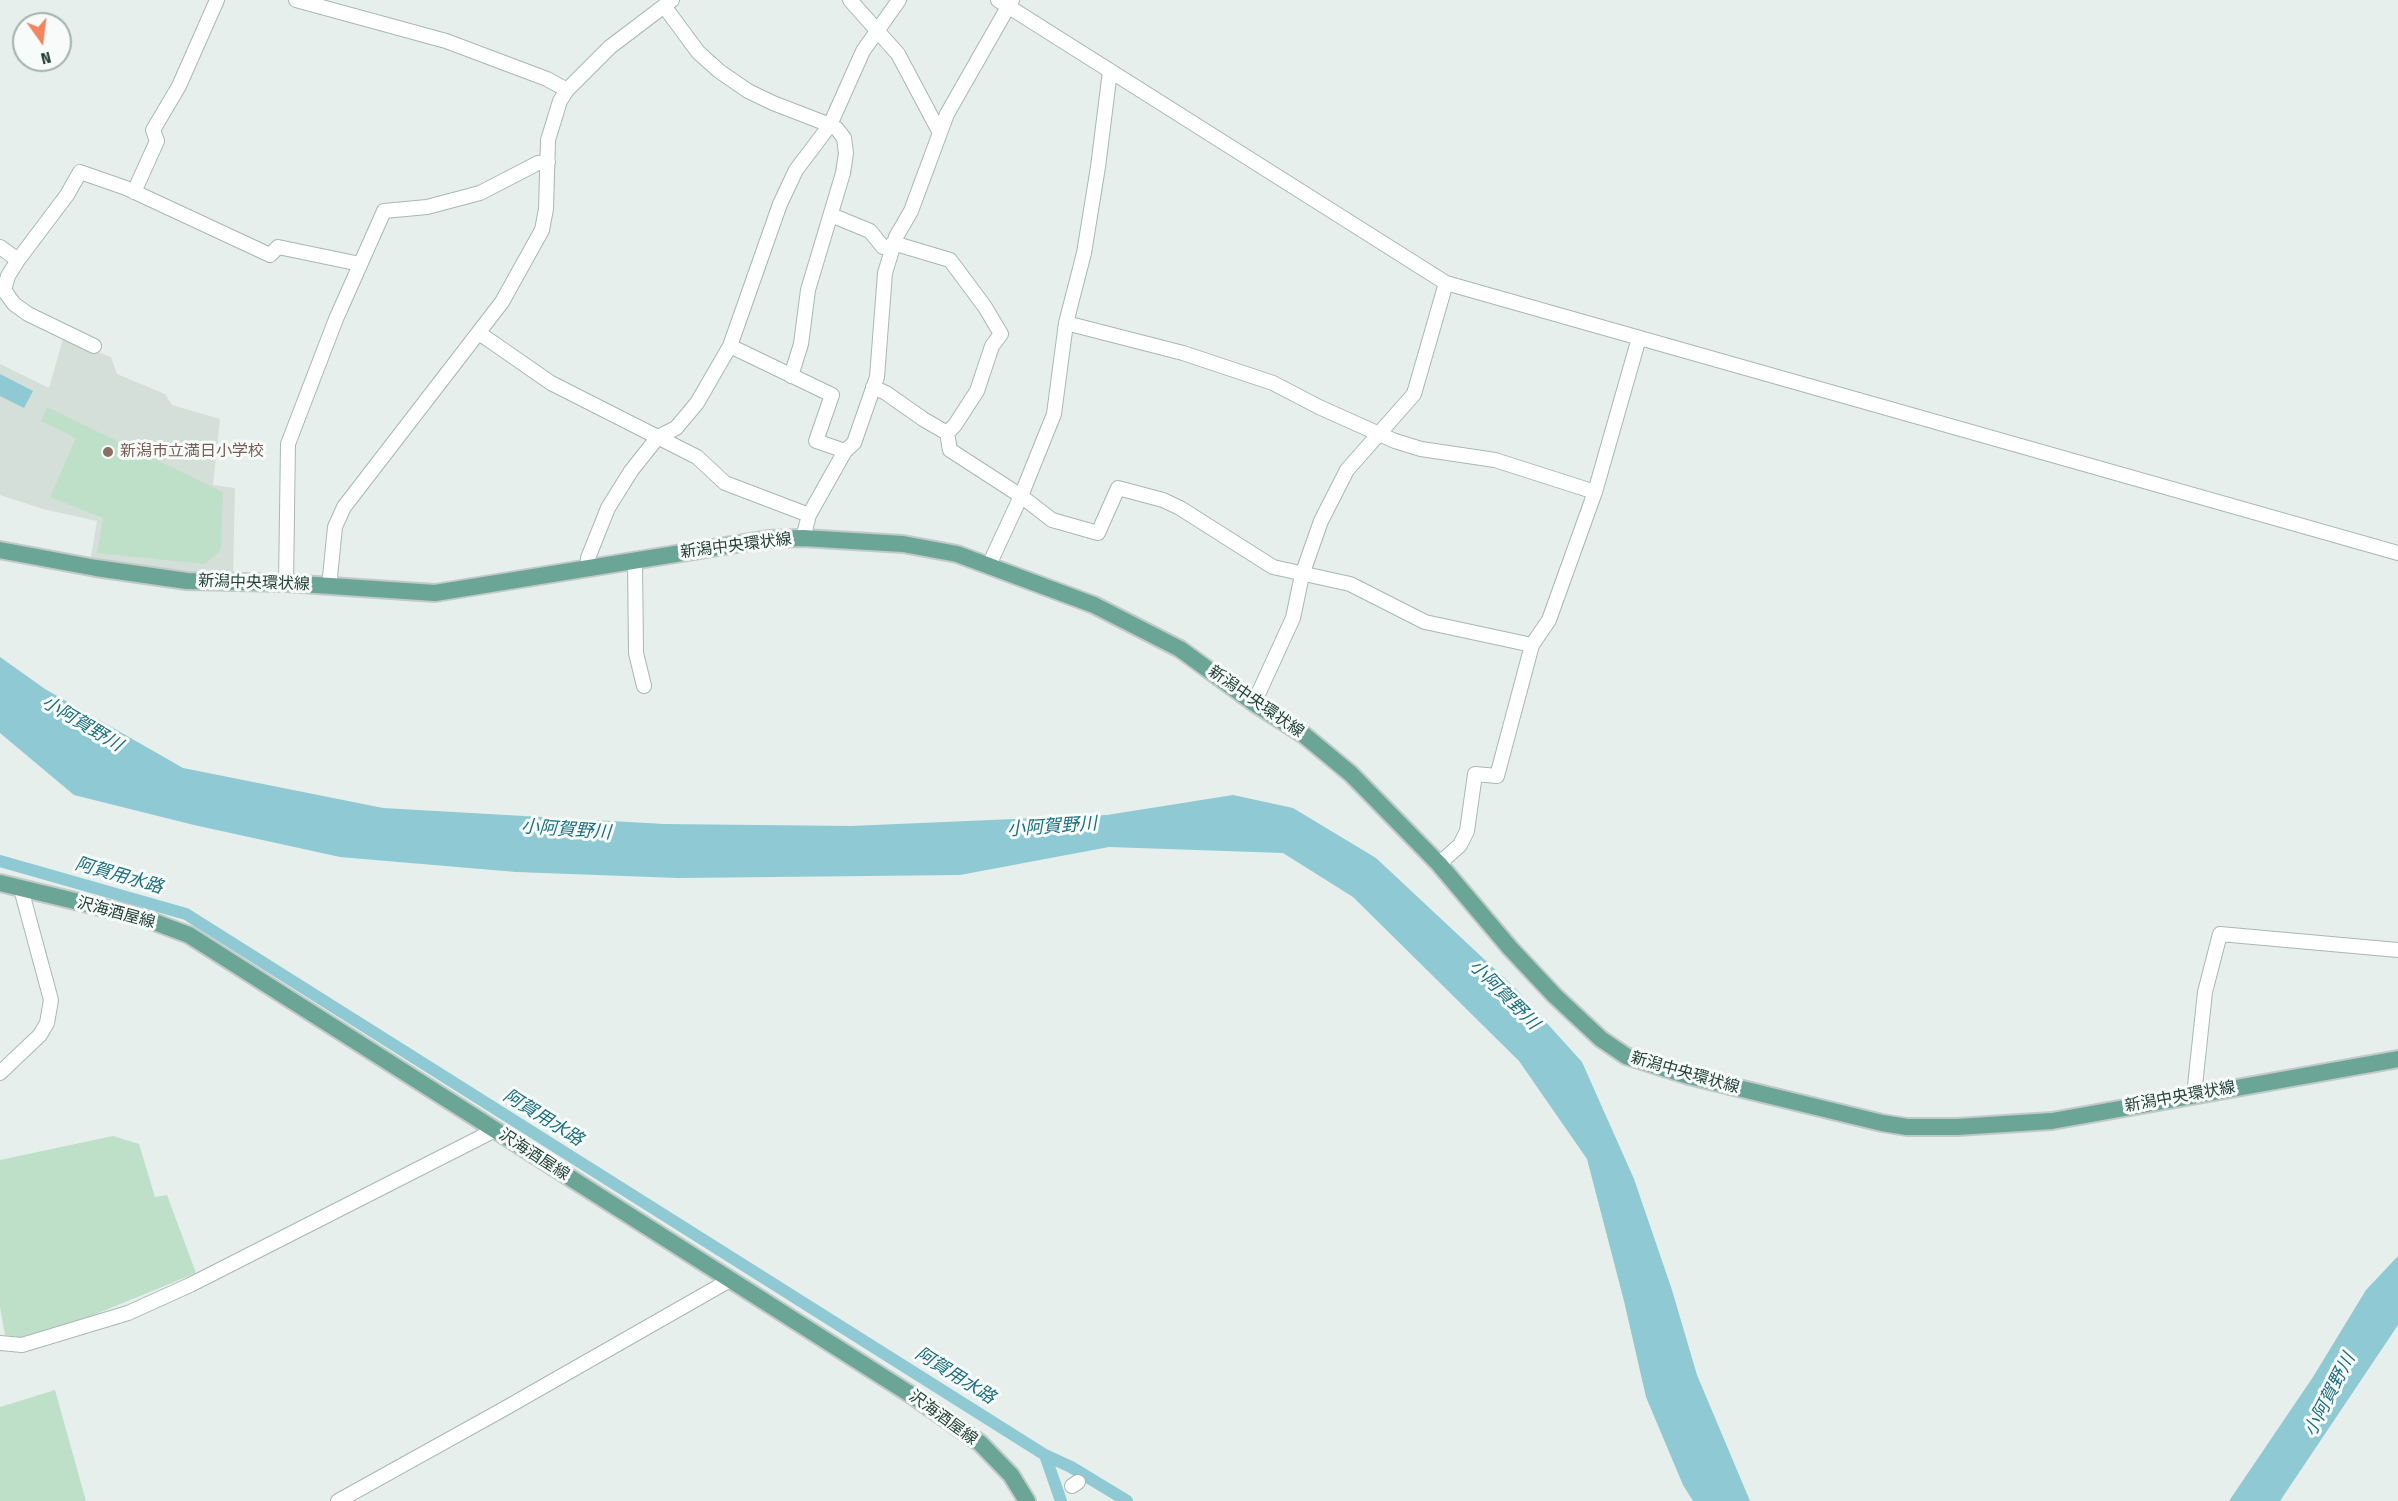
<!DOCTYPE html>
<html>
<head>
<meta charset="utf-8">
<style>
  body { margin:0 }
  #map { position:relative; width:2398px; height:1501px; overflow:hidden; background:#e6efeb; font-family:"Fira Sans Condensed",sans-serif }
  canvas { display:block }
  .north { position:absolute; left:12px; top:12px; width:60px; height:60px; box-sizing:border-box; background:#f7fbf9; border:2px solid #a3b1ad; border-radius:50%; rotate:166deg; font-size:16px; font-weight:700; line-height:24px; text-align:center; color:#24423a }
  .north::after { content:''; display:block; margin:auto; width:21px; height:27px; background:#f4845f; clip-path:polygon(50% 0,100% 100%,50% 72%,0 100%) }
</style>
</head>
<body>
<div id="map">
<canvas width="2398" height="1501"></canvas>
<div class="north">N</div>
</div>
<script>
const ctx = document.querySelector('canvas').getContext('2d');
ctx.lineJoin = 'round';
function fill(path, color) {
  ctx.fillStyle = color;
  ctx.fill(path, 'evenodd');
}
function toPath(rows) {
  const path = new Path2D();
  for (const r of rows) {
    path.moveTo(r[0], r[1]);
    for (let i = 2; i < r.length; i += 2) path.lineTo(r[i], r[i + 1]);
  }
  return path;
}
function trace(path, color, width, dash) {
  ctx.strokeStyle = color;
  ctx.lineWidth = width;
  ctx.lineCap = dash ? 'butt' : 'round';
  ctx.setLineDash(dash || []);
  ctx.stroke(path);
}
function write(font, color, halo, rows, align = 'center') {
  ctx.font = font + ' "Fira Sans Condensed","Noto Sans JP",sans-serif';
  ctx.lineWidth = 6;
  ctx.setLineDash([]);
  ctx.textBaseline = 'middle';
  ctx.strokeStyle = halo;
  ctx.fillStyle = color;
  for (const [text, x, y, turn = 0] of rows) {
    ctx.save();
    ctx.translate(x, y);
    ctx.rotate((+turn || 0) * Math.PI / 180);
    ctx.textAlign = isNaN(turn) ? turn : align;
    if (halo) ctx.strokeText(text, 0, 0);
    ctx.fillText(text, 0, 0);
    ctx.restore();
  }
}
fill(toPath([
  [63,339,111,357,117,374,165,394,172,405,220,419,213,485,235,488,233,577,159,573,90,562,97,521,43,509,0,495,0,364,49,388]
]), '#d4dfda');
fill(toPath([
  [47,407,223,492,221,550,205,564,97,553,103,518,50,497,76,438,41,421],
  [113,1136,139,1144,155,1197,167,1195,196,1273,79,1321,23,1339,5,1335,0,1307,0,1160],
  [55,1390,86,1501,0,1501,0,1407]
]), '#bfe0c8');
fill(toPath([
  [0,374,33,391,24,408,0,396],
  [0,657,45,689,183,768,383,808,664,824,851,826,1107,815,1233,795,1293,808,1376,858,1516,989,1582,1062,1634,1179,1672,1290,1697,1375,1750,1501,1693,1501,1683,1485,1646,1397,1624,1301,1587,1159,1519,1061,1353,897,1283,853,1109,847,960,875,678,878,516,872,340,857,194,825,74,795,0,733],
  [2398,1256,2398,1325,2280,1501,2229,1501,2313,1377,2366,1290]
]), '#8ec9d4');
trace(toPath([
  [0,861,186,914,1045,1455,1071,1467,1127,1501],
  [1045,1455,1061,1501]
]), '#8ec9d4', 12);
const minor = toPath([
  [296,0,446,41,547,79,567,90],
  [850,0,898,54,940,133],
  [998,0,1446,283,2398,553],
  [664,6,698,52,719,71,748,91,773,103,830,125,837,129,844,138,846,153,843,173,808,290,801,344,791,376],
  [134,192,157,141,153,130,179,86,217,0],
  [831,215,870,231,883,247,891,249],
  [893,243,950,260,985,307,1001,334,992,346,977,391,955,425,947,433],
  [0,247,18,260],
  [1066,323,1183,353,1273,383,1319,407,1395,441,1421,449,1495,460,1595,492],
  [479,333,551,383,697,457,725,483,809,515],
  [94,346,28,314,14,304,4,290,8,276,18,260,67,195,80,172,126,188,270,255,278,247,360,264],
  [730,346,780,204,796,170,830,125,863,51,899,0],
  [873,387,886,393,923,419,947,433],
  [947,433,950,450,1021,496,1052,520,1098,533,1118,488,1163,500,1180,508,1273,567,1350,584,1425,622,1532,645],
  [803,538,809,515,845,451,854,443,877,377,885,273,896,237,911,211,947,114,1012,0],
  [635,561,636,653,644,686],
  [989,565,1021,496,1054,414,1066,323,1084,253,1098,167,1110,71],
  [588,567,588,558,608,508,631,471,658,437,676,428,697,403,730,346,832,395,816,441,845,451],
  [286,583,288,444,336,319,384,211,427,207,480,193,538,163,548,162],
  [329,587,335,527,344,507,502,302,542,230,546,209,548,140,560,101,567,90,610,47,672,0],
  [1254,703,1293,618,1302,575,1321,521,1347,470,1414,394,1446,283],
  [1439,864,1460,845,1467,831,1475,774,1497,776,1532,645,1549,620,1595,492,1639,338],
  [0,1073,40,1035,47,1023,51,1000,21,889],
  [2194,1095,2205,992,2220,934,2398,950],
  [0,1343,22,1345,128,1313,190,1285,495,1130],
  [1072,1486,1078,1482],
  [338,1501,502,1410,730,1280]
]);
const major = toPath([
  [0,550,96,568,187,581,286,583,435,593,768,539,803,538,903,544,957,554,1094,605,1180,649,1254,703,1304,735,1351,774,1439,864,1510,948,1554,995,1601,1039,1626,1056,1689,1076,1882,1123,1907,1127,1957,1127,2052,1121,2398,1059],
  [0,883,141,917,189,935,913,1396,980,1443,1011,1475,1027,1501]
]);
trace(minor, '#a8b8b2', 16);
trace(major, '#c2cac8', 20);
trace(minor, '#fff', 14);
trace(major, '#6aa596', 16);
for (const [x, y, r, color] of [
  [108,452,6,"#8d6e63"]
]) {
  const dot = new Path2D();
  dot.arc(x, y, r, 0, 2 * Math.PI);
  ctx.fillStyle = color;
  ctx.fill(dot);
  trace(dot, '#f7fbf9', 2);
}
write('16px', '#785e54', '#f7fbf9', [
  ["新潟市立満日小学校",120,452]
], 'left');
write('16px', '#24423a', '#f7fbf9', [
  ["新潟中央環状線",736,546,-7],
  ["新潟中央環状線",254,583,2],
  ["新潟中央環状線",1256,702,35],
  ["沢海酒屋線",116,913,15],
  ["新潟中央環状線",1685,1073,16],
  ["新潟中央環状線",2180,1097,-10],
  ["沢海酒屋線",534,1155,33],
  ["沢海酒屋線",943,1418,36]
]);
write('italic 18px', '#1c6f80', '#f7fbf9', [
  ["小阿賀野川",82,724,31],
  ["小阿賀野川",1052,827,-4],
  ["小阿賀野川",566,830,4],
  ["阿賀用水路",119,876,16],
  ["小阿賀野川",1504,995,45],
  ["阿賀用水路",543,1118,32],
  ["阿賀用水路",955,1376,32],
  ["小阿賀野川",2330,1395,-63]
]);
</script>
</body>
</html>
